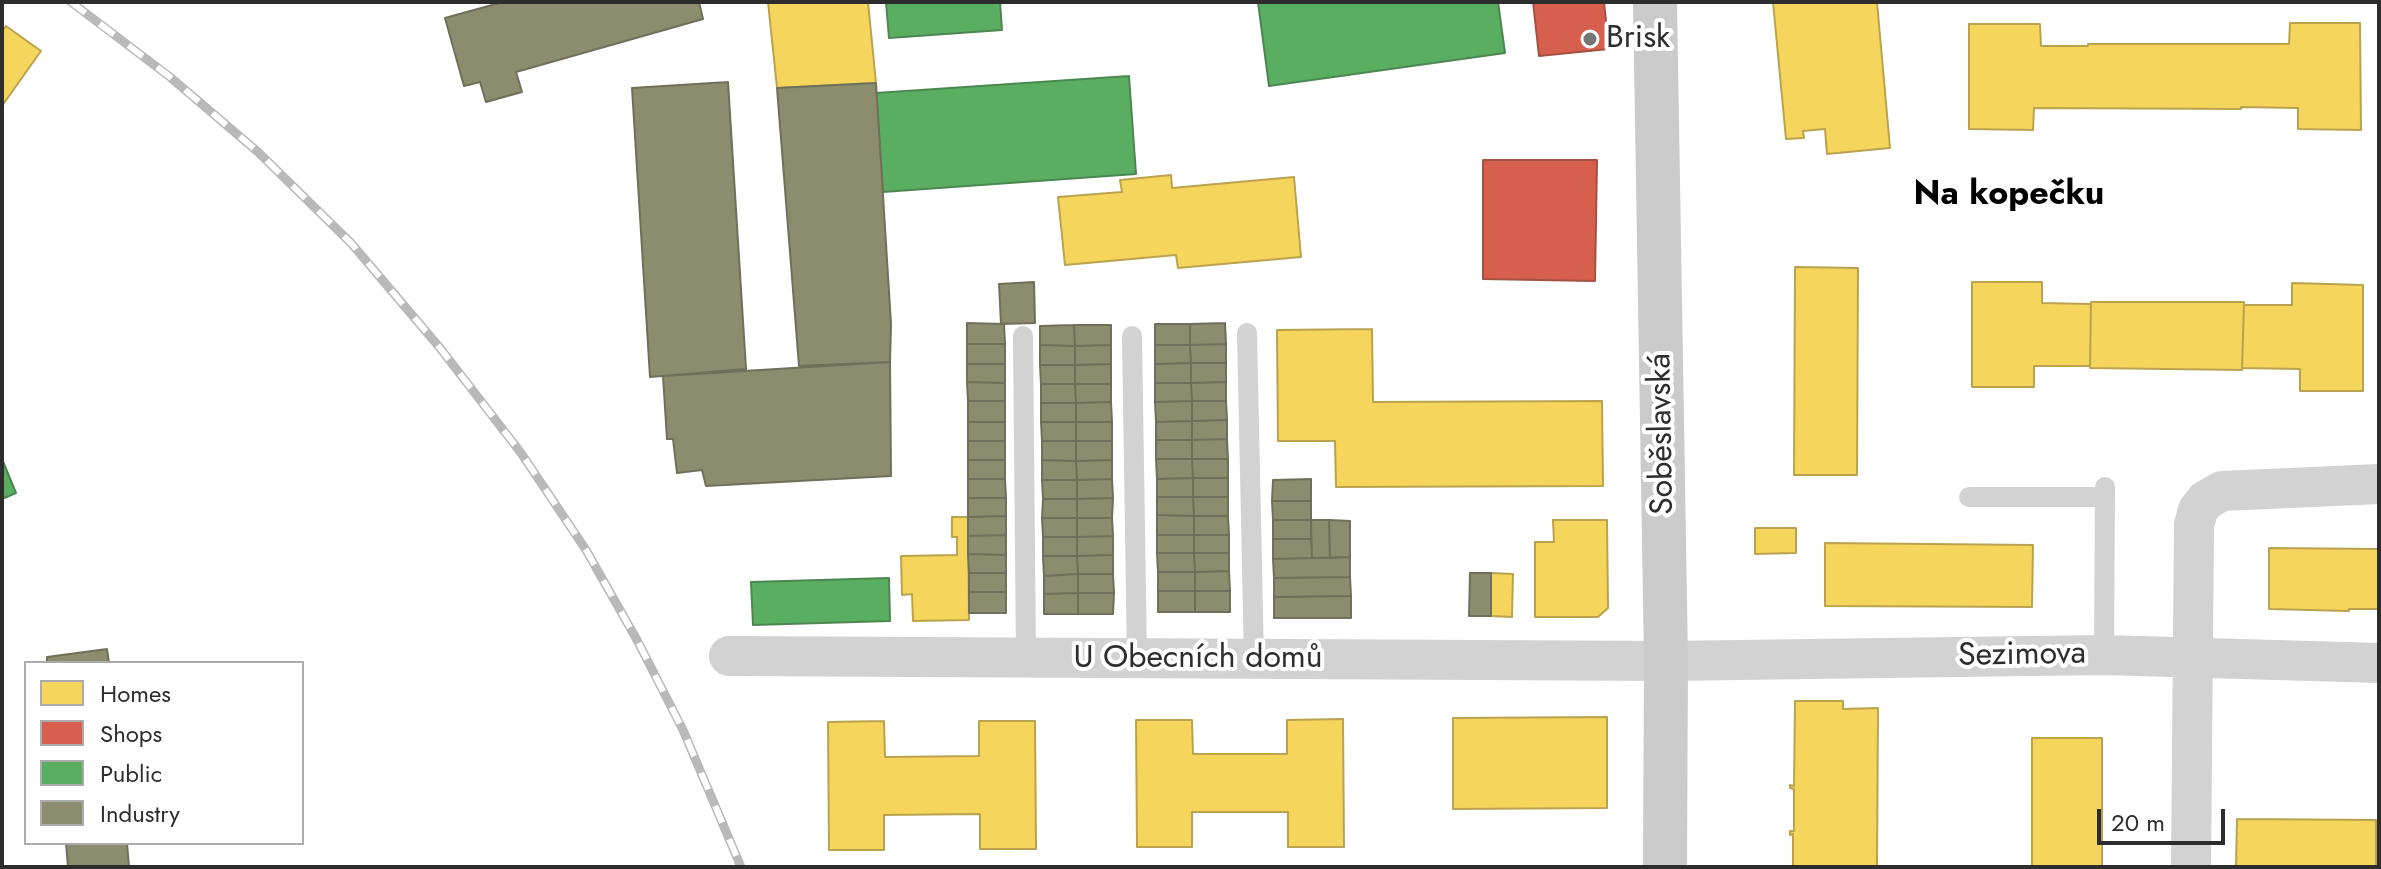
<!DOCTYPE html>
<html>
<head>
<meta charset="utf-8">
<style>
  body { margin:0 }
  #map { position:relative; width:2381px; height:869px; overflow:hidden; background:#fff; font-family:Jost,sans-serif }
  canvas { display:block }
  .frame { position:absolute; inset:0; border:4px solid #2d2d2d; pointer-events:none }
  .legend { position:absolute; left:24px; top:661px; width:280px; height:184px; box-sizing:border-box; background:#fff; border:2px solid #ababab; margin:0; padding:10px 14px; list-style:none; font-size:24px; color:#2d2d2d }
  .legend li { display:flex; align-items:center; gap:16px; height:40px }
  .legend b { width:40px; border:2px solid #ababab }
  .scale { position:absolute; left:2097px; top:809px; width:128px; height:36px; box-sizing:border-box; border:4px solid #2d2d2d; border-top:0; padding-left:10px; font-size:24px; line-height:28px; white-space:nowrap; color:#2d2d2d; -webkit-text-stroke:6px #fff; paint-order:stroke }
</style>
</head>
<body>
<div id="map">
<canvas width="2381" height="869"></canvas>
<div class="frame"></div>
<ul class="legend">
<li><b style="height:22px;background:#f6d55c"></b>Homes</li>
<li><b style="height:22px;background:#d6604d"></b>Shops</li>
<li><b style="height:22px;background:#5aae61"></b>Public</li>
<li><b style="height:22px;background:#8c8c6e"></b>Industry</li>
</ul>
<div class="scale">20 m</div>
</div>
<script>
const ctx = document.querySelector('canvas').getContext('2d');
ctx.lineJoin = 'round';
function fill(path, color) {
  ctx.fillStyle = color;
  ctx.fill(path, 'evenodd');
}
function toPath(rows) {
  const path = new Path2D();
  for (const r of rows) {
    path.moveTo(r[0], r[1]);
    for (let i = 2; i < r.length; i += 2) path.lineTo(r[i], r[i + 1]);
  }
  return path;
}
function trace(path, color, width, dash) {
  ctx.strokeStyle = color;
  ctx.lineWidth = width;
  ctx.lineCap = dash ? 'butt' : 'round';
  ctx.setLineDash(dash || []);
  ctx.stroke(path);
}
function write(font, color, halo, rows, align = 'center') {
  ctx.font = font + ' Jost,sans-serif';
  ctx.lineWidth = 8;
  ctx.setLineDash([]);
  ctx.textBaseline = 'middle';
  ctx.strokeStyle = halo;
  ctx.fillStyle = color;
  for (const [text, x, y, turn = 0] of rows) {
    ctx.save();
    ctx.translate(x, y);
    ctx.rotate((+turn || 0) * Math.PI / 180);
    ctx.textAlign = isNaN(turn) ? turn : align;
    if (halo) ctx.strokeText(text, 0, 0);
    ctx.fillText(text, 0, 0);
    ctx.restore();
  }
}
const homes = toPath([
  [768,2,868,2,876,83,777,88,768,2],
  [1773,2,1877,2,1890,148,1827,154,1825,129,1803,131,1804,138,1786,139,1773,2],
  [2290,23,2360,23,2361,130,2298,129,2298,108,2241,107,2241,109,2034,108,2033,130,1969,129,1969,24,2040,24,2041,46,2088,46,2088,44,2289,44,2290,23],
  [6,26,41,51,2,106,2,32,6,26],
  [1171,175,1172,188,1294,177,1301,257,1178,268,1176,255,1065,265,1058,197,1122,192,1120,180,1171,175],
  [1795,267,1858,268,1857,475,1794,475,1795,267],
  [1972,282,2042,282,2042,303,2091,304,2090,366,2034,366,2034,387,1972,387,1972,282],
  [2292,283,2363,285,2363,391,2300,391,2300,369,2242,368,2244,305,2292,305,2292,283],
  [2091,302,2244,302,2242,370,2090,368,2091,302],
  [1372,329,1373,402,1602,401,1603,486,1336,487,1335,441,1278,441,1277,330,1372,329],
  [952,517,968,517,969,620,913,621,912,594,902,595,901,556,957,555,957,537,952,537,952,517],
  [1553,520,1607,520,1608,608,1598,617,1535,617,1535,542,1554,542,1553,520],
  [1755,528,1796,528,1796,553,1755,554,1755,528],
  [1825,543,2033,545,2032,607,1825,606,1825,543],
  [2269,548,2379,549,2379,609,2349,609,2349,611,2269,609,2269,548],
  [1491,573,1513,574,1512,617,1491,616,1491,573],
  [1795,701,1843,701,1843,709,1878,708,1877,867,1793,867,1793,834,1790,835,1790,831,1794,831,1794,789,1790,788,1790,785,1794,786,1795,701],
  [1607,717,1607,808,1453,809,1453,718,1607,717],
  [1343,719,1344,847,1288,847,1288,812,1192,812,1192,847,1137,847,1136,720,1192,720,1193,754,1287,754,1287,720,1343,719],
  [884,721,885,757,979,756,979,721,1035,721,1036,849,980,849,980,814,884,815,884,850,829,850,828,722,884,721],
  [2032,738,2102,738,2102,867,2032,867,2032,738],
  [2237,819,2376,820,2376,867,2236,867,2237,819]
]);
fill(homes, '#f6d55c');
trace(homes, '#baa34e', 2);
const shops = toPath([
  [1533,2,1604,2,1609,49,1539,56,1533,2],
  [1483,160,1597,160,1595,281,1483,279,1483,160]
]);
fill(shops, '#d6604d');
trace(shops, '#a35143', 2);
const public = toPath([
  [886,2,1000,2,1002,30,889,38,886,2],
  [1258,2,1498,2,1505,53,1269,86,1258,2],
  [1129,76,1136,174,883,192,876,93,1129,76],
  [2,459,16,493,2,499,2,459],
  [889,578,890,621,753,625,751,582,889,578]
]);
fill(public, '#5aae61');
trace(public, '#4c8751', 2);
const industry = toPath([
  [503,2,699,2,703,19,516,72,522,92,486,102,480,82,464,86,445,18,503,2],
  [728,82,746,369,650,377,632,88,728,82],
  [876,83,891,324,890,362,799,366,777,88,876,83],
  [1034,282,1035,323,1001,324,999,284,1034,282],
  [967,323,1004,324,1005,344,967,344,967,323],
  [1225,323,1226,344,1190,345,1190,324,1225,323],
  [1155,324,1190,324,1190,345,1155,345,1155,324],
  [1074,325,1075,346,1040,345,1040,326,1074,325],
  [1074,325,1111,325,1111,345,1075,346,1074,325],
  [967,344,1005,344,1005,364,967,364,967,344],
  [1226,344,1226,363,1191,363,1190,345,1226,344],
  [1040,345,1075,346,1075,365,1040,365,1040,345],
  [1111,345,1111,364,1075,365,1075,346,1111,345],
  [1155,345,1190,345,1191,363,1155,364,1155,345],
  [890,362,891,476,706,486,702,470,677,473,673,439,667,439,663,376,890,362],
  [1191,363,1226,363,1226,382,1191,383,1191,363],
  [1191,363,1191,383,1155,383,1155,364,1191,363],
  [967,364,1005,364,1005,383,967,382,967,364],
  [1111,364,1111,384,1075,384,1075,365,1111,364],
  [1040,365,1075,365,1075,384,1041,384,1040,365],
  [967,382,1005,383,1005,401,968,401,967,382],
  [1226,382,1226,401,1192,401,1191,383,1226,382],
  [1155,383,1191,383,1192,401,1155,402,1155,383],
  [1041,384,1075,384,1076,403,1041,403,1041,384],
  [1075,384,1111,384,1111,402,1076,403,1075,384],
  [968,401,1005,401,1005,422,968,422,968,401],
  [1192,401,1226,401,1227,420,1192,421,1192,401],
  [1192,401,1192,421,1156,422,1155,402,1192,401],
  [1111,402,1112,422,1076,422,1076,403,1111,402],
  [1041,403,1076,403,1076,422,1041,422,1041,403],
  [1227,420,1227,439,1192,440,1192,421,1227,420],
  [1192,421,1192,440,1156,440,1156,422,1192,421],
  [968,422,1005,422,1005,441,968,441,968,422],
  [1041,422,1076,422,1076,441,1042,441,1041,422],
  [1076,422,1112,422,1112,441,1076,441,1076,422],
  [1227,439,1228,459,1192,459,1192,440,1227,439],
  [1156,440,1192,440,1192,459,1156,459,1156,440],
  [968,441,1005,441,1005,460,968,460,968,441],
  [1042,441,1076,441,1076,461,1042,460,1042,441],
  [1076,441,1112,441,1112,460,1076,461,1076,441],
  [1156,459,1192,459,1193,478,1157,479,1156,459],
  [1192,459,1228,459,1228,478,1193,478,1192,459],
  [968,460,1005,460,1005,479,968,479,968,460],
  [1042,460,1076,461,1077,480,1042,480,1042,460],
  [1112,460,1112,479,1077,480,1076,461,1112,460],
  [1193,478,1193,497,1157,497,1157,479,1193,478],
  [1193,478,1228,478,1228,497,1193,497,1193,478],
  [968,479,1005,479,1006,498,968,498,968,479],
  [1112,479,1113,498,1077,499,1077,480,1112,479],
  [1311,479,1311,501,1272,501,1273,480,1311,479],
  [1042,480,1077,480,1077,499,1043,499,1042,480],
  [1157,497,1193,497,1194,516,1157,515,1157,497],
  [1193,497,1228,497,1228,516,1194,516,1193,497],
  [968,498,1006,498,1006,516,968,517,968,498],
  [1113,498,1112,518,1077,518,1077,499,1113,498],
  [1043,499,1077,499,1077,518,1042,518,1043,499],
  [1272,501,1311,501,1311,520,1273,520,1272,501],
  [1157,515,1194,516,1194,535,1157,535,1157,515],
  [1006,516,1006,535,968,536,968,517,1006,516],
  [1194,516,1228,516,1229,535,1194,535,1194,516],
  [1042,518,1077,518,1077,537,1043,537,1042,518],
  [1077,518,1112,518,1113,536,1077,537,1077,518],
  [1273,520,1311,520,1311,539,1273,539,1273,520],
  [1311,520,1329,520,1330,558,1312,558,1311,520],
  [1329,520,1350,521,1350,557,1330,558,1329,520],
  [1006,535,1006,555,968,554,968,536,1006,535],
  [1157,535,1194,535,1194,553,1157,553,1157,535],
  [1194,535,1229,535,1229,553,1194,553,1194,535],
  [1113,536,1113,555,1077,556,1077,537,1113,536],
  [1043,537,1077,537,1077,556,1043,556,1043,537],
  [1273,539,1311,539,1312,558,1273,559,1273,539],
  [1157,553,1194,553,1195,572,1158,572,1157,553],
  [1194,553,1229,553,1229,571,1195,572,1194,553],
  [968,554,1006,555,1006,573,969,573,968,554],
  [1113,555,1113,574,1078,574,1077,556,1113,555],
  [1043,556,1077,556,1078,574,1044,576,1043,556],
  [1350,557,1350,577,1274,578,1273,559,1350,557],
  [1229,571,1230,591,1195,591,1195,572,1229,571],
  [1158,572,1195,572,1195,591,1158,591,1158,572],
  [969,573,1006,573,1006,592,969,592,969,573],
  [1470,573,1491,573,1491,616,1469,616,1470,573],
  [1078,574,1078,593,1044,594,1044,576,1078,574],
  [1078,574,1113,574,1114,593,1078,593,1078,574],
  [1350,577,1351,596,1274,597,1274,578,1350,577],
  [1158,591,1195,591,1195,612,1158,612,1158,591],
  [1195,591,1230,591,1230,612,1195,612,1195,591],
  [969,592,1006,592,1006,613,969,613,969,592],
  [1078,593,1078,614,1044,614,1044,594,1078,593],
  [1078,593,1114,593,1113,614,1078,614,1078,593],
  [1351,596,1351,618,1274,618,1274,597,1351,596],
  [107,649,109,663,47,663,47,657,107,649],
  [66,843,127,843,129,867,68,867,66,843]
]);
fill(industry, '#8c8c6e');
trace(industry, '#70705a', 2);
trace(toPath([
  [1247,333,1254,659],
  [1023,336,1026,658],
  [1132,336,1137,659],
  [1969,497,2105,497],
  [2104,655,2105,487]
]), '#d2d2d2', 20);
trace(toPath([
  [729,656,1666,661,2104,655,2379,663],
  [2191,867,2194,525,2198,510,2206,500,2222,491,2379,484]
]), '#d2d2d2', 40);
trace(toPath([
  [1655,2,1666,661,1665,867]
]), '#cbcbcb', 44);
const rail = toPath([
  [71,2,170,77,258,152,351,243,440,348,521,453,586,550,637,640,683,730,741,867]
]);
trace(rail, '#b9b9b9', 9);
trace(rail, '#fff', 6, [18]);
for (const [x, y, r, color] of [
  [1590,39,8,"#767676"]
]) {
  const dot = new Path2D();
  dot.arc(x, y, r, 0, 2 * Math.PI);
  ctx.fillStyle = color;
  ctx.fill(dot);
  trace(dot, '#fff', 3);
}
write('32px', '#2d2d2d', '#fff', [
  ["Brisk",1606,39]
], 'left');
write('32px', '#2d2d2d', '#fff', [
  ["Soběslavská",1663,434,-91],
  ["Sezimova",2022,656,-1],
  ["U Obecních domů",1198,659]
]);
write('bold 34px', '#000', '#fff', [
  ["Na kopečku",2009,196]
]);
</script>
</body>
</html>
